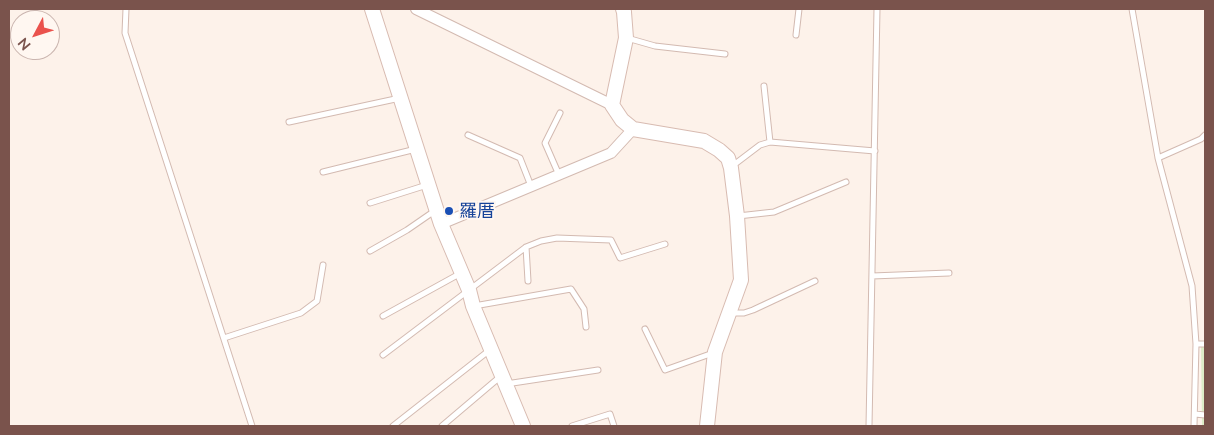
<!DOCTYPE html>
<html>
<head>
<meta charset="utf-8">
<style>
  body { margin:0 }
  #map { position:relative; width:1214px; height:435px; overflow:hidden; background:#fdf2ea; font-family:Lato,sans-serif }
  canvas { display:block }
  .frame { position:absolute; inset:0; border:10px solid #7a534c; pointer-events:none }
  .north { position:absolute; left:10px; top:10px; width:50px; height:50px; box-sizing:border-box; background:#fff7f1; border:1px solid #cab5af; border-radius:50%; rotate:230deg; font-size:14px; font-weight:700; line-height:20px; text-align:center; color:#7a534c }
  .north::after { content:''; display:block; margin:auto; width:18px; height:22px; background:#ea524d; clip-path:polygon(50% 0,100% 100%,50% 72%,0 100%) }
</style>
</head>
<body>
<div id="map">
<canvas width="1214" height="435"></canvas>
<div class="frame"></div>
<div class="north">N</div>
</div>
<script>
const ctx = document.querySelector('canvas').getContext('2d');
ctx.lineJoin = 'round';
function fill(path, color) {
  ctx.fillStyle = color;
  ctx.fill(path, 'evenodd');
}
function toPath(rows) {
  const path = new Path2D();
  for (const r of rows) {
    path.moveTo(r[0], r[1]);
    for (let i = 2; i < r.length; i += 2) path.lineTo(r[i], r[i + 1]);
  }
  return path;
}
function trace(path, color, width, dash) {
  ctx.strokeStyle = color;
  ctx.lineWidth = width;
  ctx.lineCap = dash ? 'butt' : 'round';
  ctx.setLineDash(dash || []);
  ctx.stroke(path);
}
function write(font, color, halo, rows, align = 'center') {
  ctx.font = font + ' Lato,"Noto Sans TC",sans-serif';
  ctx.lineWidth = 4;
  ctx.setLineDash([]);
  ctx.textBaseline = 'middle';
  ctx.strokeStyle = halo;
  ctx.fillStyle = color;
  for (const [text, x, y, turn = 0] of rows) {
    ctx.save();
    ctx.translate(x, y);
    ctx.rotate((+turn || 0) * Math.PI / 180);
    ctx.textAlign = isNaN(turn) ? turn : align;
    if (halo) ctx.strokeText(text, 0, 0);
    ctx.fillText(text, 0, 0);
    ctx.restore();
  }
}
fill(toPath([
  [1201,344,1205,344,1205,426,1202,426]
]), '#ddecc7');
const lane = toPath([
  [126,9,125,33,252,426],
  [1132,9,1158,158,1192,286,1196,344,1194,426],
  [796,35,799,9],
  [627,38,655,46,725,54],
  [764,86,770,142],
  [289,122,400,98],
  [468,135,520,158,531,186],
  [1158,158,1201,139,1205,135],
  [731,167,760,145,770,142,875,151],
  [323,172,416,149],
  [559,175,545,143,560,113],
  [370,203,427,185],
  [738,216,774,212,846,182],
  [526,247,528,281],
  [370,251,407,230,436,210],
  [872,276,949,273],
  [474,306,571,289,584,309,586,327],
  [730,313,744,313,753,310,815,281],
  [383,316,461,273],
  [645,329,665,370,713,353],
  [224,338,301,313,317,301,323,265],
  [1196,344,1205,344],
  [383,355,526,247,541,241,557,238,611,240,620,258,665,244],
  [506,384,598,370],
  [1195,414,1205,415],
  [393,426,491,349],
  [442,426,501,376],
  [572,426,610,414,614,426],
  [869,426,877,9]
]);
const street = toPath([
  [416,9,612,105],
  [441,224,611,153,633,129]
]);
const secondary = toPath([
  [372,9,441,224,469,290,473,306,523,426],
  [623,9,624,12,626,38,612,105,622,120,633,129,704,141,719,150,728,158,731,168,737,216,741,280,715,352,707,426]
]);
trace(lane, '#d3bab1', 7);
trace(street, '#d3bab1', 12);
trace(secondary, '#d8bbb1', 16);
trace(lane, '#fff', 5);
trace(street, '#fff', 10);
trace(secondary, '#fff', 14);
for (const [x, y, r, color] of [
  [449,211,5,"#1a4fb4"]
]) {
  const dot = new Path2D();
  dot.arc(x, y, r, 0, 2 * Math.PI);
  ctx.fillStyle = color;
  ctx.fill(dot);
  trace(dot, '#fff7f1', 2);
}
write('18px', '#164399', '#fff7f1', [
  ["羅厝",459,211]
], 'left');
</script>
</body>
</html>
